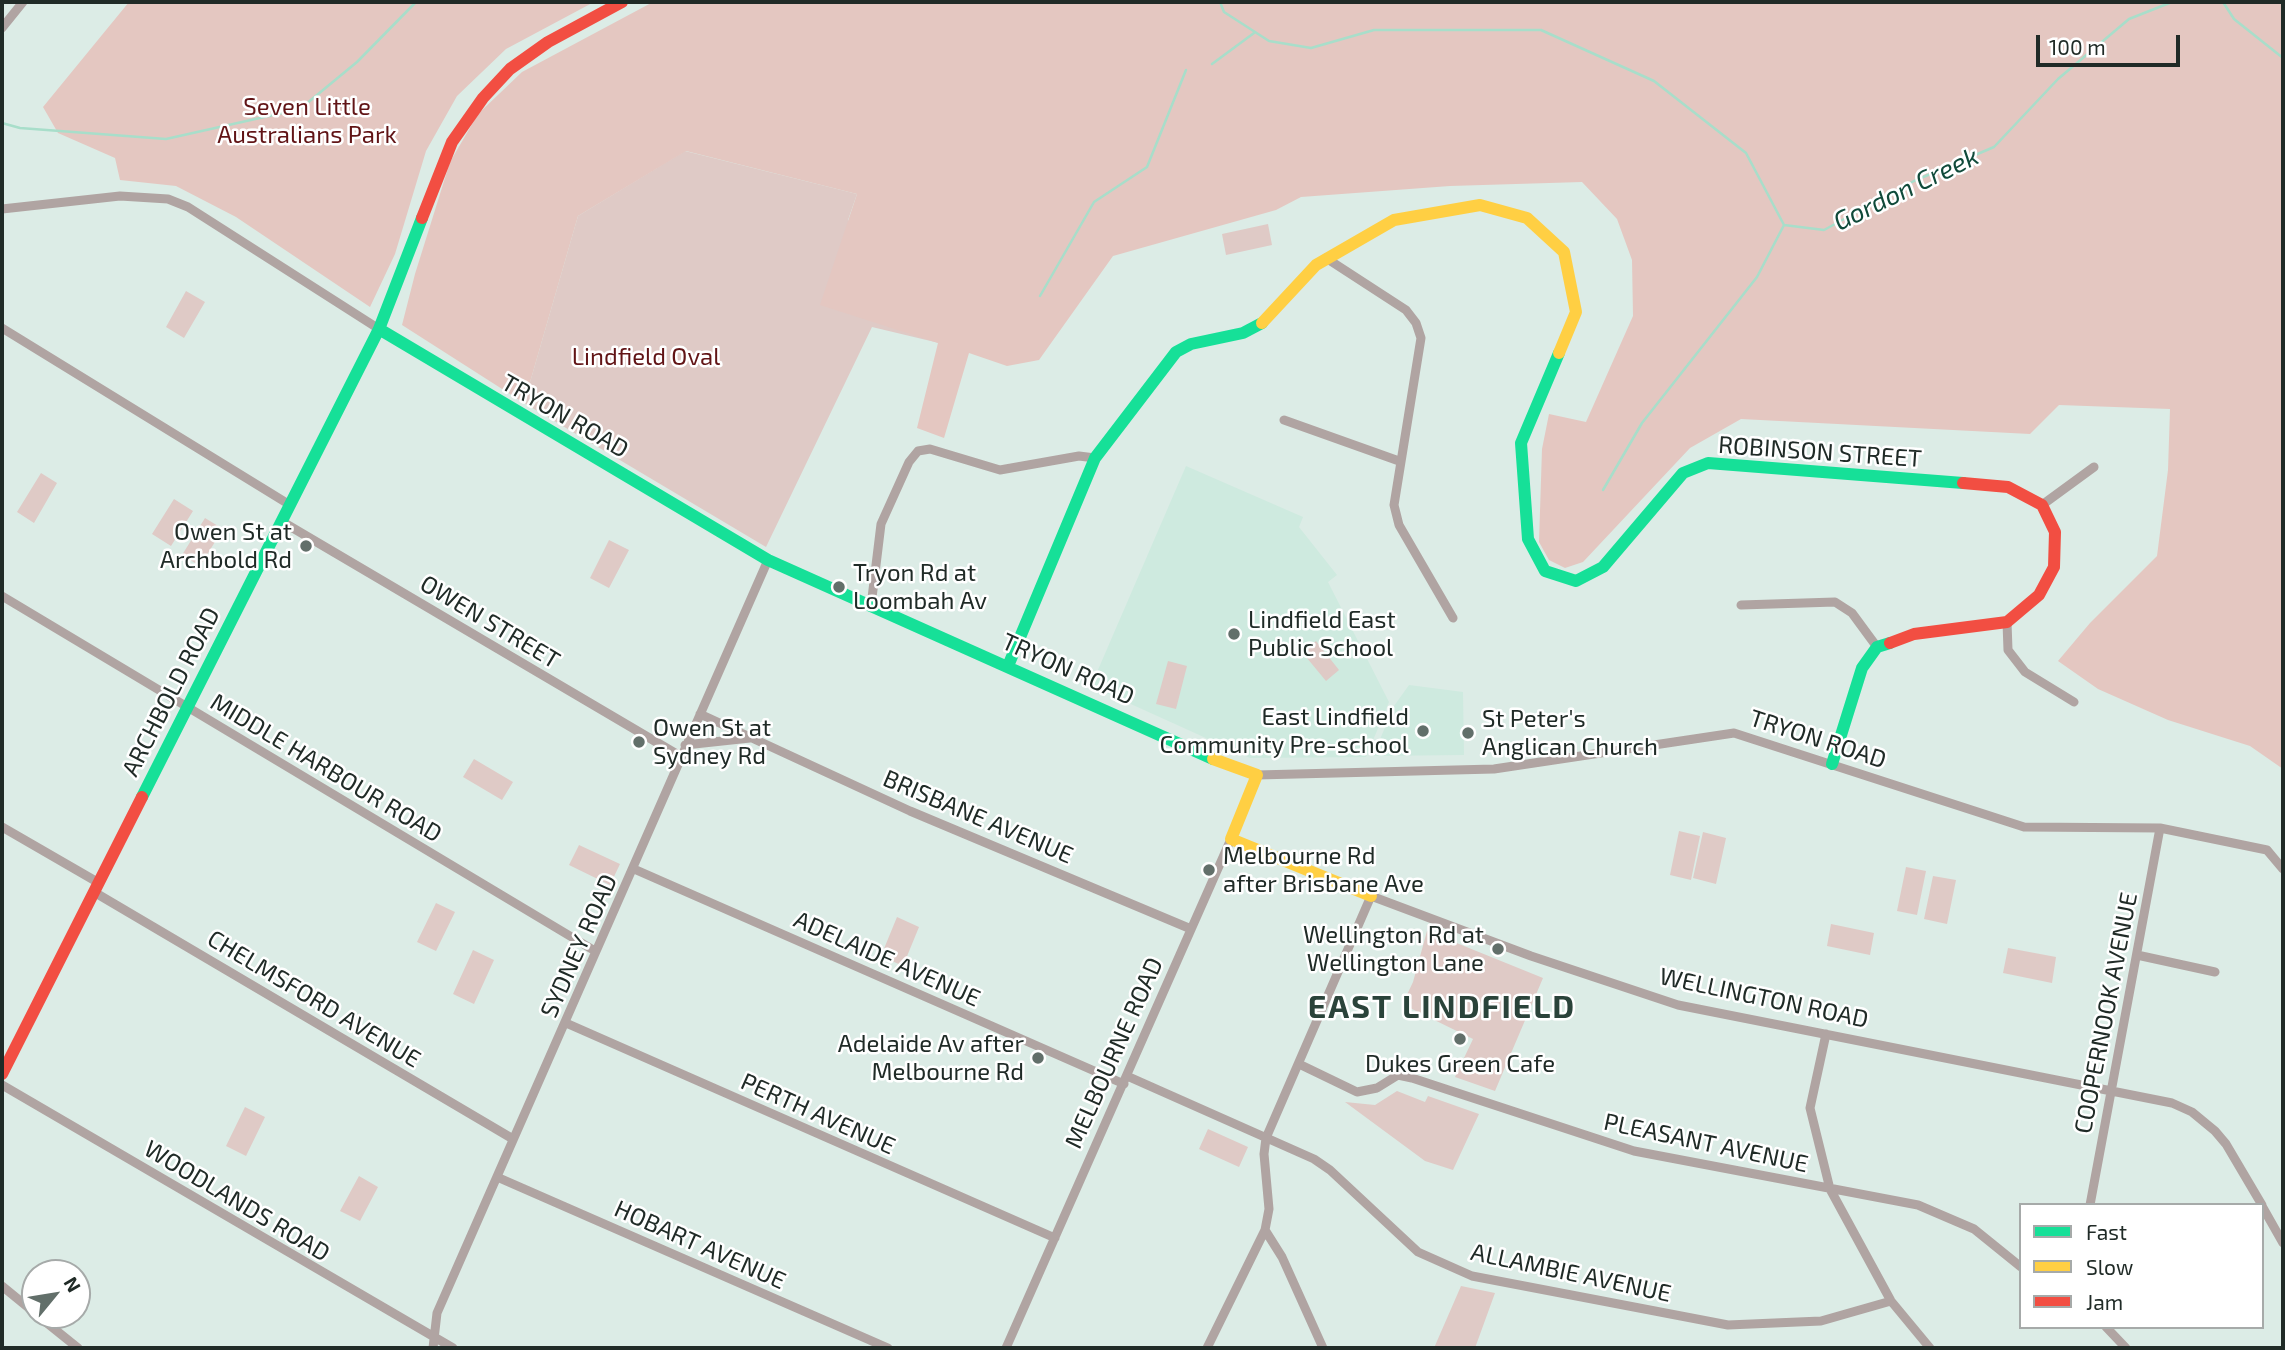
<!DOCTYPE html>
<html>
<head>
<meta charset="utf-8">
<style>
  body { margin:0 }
  #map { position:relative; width:2285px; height:1350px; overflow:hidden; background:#dcece6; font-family:"Exo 2",sans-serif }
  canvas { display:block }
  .frame { position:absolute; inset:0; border:4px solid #202b27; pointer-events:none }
  .legend { position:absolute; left:2019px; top:1203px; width:245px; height:126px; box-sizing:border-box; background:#fff; border:2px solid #a6aaa9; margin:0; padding:9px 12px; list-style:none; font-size:21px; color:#202b27 }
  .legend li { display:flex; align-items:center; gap:14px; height:35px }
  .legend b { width:35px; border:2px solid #a6aaa9 }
  .north { position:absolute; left:21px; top:1259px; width:70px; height:70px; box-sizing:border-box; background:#fff; border:2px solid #a6aaa9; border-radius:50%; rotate:60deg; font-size:19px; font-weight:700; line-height:28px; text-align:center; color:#202b27 }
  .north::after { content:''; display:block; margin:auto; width:24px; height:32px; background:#626f6a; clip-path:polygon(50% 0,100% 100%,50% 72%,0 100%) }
  .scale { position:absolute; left:2036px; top:35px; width:144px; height:32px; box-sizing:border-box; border:4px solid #202b27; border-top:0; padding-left:9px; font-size:21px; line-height:24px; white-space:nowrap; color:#202b27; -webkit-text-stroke:5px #fff; paint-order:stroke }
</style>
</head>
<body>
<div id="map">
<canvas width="2285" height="1350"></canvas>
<div class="frame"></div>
<ul class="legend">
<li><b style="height:9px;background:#16e098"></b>Fast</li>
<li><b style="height:9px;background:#ffcf43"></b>Slow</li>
<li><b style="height:9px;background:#f24e42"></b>Jam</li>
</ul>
<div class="north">N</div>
<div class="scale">100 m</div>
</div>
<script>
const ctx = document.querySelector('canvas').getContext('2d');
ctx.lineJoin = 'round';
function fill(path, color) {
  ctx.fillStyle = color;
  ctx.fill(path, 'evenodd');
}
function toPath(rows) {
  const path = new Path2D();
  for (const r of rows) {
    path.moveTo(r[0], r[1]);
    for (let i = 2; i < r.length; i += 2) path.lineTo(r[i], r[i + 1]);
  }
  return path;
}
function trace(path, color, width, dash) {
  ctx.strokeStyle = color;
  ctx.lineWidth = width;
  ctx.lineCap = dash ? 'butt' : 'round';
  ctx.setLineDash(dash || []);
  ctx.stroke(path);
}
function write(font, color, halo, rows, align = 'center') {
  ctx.font = font + ' "Exo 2",sans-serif';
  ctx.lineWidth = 5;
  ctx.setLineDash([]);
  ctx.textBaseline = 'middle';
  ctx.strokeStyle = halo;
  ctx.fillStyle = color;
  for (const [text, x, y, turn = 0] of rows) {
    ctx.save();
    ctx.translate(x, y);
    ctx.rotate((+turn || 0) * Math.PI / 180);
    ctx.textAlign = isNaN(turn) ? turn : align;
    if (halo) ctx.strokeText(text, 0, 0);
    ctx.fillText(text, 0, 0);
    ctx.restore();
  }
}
fill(toPath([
  [1186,466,1303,517,1299,527,1337,575,1328,582,1389,702,1366,757,1250,758,1091,686],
  [1409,685,1463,692,1464,755,1373,756,1394,706]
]), '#ceeadf');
fill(toPath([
  [685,151,857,194,848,220,939,343,872,327,766,547,524,403,578,216],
  [1268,224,1272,245,1226,255,1222,234],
  [186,291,205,302,184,338,166,327],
  [41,473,57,483,34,523,17,512],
  [174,499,193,511,171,546,152,534],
  [205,518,223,529,200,566,182,555],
  [609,540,629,550,609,588,590,578],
  [1316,641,1339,670,1326,681,1302,652],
  [1168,661,1187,666,1176,709,1156,704],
  [474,759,513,782,502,800,463,777],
  [1679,831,1700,836,1691,880,1670,875],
  [1703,832,1726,838,1716,884,1693,878],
  [579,845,620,864,610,885,569,865],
  [1906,867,1926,871,1917,915,1897,911],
  [1933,876,1956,880,1947,924,1924,919],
  [436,903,455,912,436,951,417,942],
  [897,917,919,927,903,966,881,956],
  [1831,924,1874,933,1870,955,1827,946],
  [1427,931,1543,978,1495,1091,1455,1077,1473,1039,1410,1008,1404,1001,1413,982],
  [2008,948,2056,957,2052,983,2003,973],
  [473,950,494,960,474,1004,453,994],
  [1397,1091,1425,1102,1428,1096,1479,1114,1453,1170,1425,1161,1345,1102,1375,1105],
  [245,1107,265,1117,246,1156,226,1146],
  [1208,1129,1248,1147,1239,1167,1199,1149],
  [359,1176,378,1187,360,1221,340,1211],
  [1461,1286,1495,1293,1475,1348,1434,1348]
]), '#dfcac6');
fill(toPath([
  [129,2,594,2,506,49,457,96,426,151,395,254,370,307,236,217,176,186,120,180,115,158,58,133,43,107],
  [653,2,2283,2,2283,769,2250,746,2168,720,2098,689,2058,661,2090,623,2157,556,2168,470,2170,409,2059,405,2030,434,1741,419,1690,448,1583,562,1565,568,1549,560,1539,542,1542,449,1549,414,1586,422,1633,316,1632,260,1617,219,1582,182,1450,186,1301,197,1276,210,1113,256,1039,360,1007,366,969,353,944,438,917,428,938,343,820,305,857,194,686,151,578,216,524,403,402,325,415,274,450,162,478,114,522,72]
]), '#e4c7c1');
trace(toPath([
  [1220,2,1224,12,1269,41,1311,48,1374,30,1541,30,1654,81,1746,153,1784,225,1824,230,1914,181,1994,147,2058,79,2129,19,2172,2],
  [2223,2,2234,19,2283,58],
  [1212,64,1254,33],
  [2,123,20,128,166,139,300,109,357,62,416,2],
  [1040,296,1094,202,1147,167,1186,70],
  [1603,490,1642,423,1757,277,1784,225]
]), '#a8deca', 2.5);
trace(toPath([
  [2,28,23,2],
  [2,209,120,196,168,199,188,207,379,329],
  [1326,258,1406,310,1416,323,1421,338,1394,505,1399,525,1453,618],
  [2,328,290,505],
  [1284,420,1399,461],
  [2042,505,2094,467],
  [281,521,680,756],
  [2,596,595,951],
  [1741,605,1835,602,1852,613,1877,647],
  [871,606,881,524,909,462,918,451,930,449,1000,470,1079,456,1095,458],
  [2007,622,2008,650,2025,672,2074,702],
  [700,714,910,811,1191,929],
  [685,745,750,738],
  [1257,775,1494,769,1734,733,2024,827,2160,828,2267,850,2283,869],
  [2,827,99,883],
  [634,869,1124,1084],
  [94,892,513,1139],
  [2137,955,2215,972],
  [566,1023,1055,1238],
  [1826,1034,1810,1108,1830,1189,1891,1301,1930,1348],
  [1299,1064,1357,1092,1377,1088,1398,1075,1412,1078,1634,1151,1918,1205,1974,1229,2021,1267],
  [1127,1076,1314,1159,1330,1170,1418,1252,1472,1276,1728,1325,1821,1321,1891,1301],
  [2,1085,453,1348],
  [497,1177,888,1348],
  [2090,1205,2160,828],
  [2262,1206,2283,1243],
  [1265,1230,1282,1257,1323,1348],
  [2,1286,35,1313],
  [37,1315,78,1348],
  [2106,1327,2126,1348],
  [433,1348,437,1313,768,560],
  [1006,1348,1231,839],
  [1207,1348,1265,1230,1269,1209,1264,1154,1266,1138,1371,896,1531,956,1678,1005,2172,1103,2192,1112,2215,1131,2226,1144,2262,1205]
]), '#b0a4a2', 9);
trace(toPath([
  [379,329,768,560,1213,759],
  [1559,353,1521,443,1528,539,1545,571,1576,581,1603,567,1683,473,1708,463,1963,483],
  [1008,666,1095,458,1176,352,1191,344,1243,333,1262,323],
  [1832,764,1862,668,1877,647,1890,643],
  [142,797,379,329,422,218]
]), '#16e098', 12);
trace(toPath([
  [1262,323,1316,265,1394,220,1480,205,1527,218,1564,252,1576,312,1559,353],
  [1213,759,1257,775,1231,839,1371,896]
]), '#ffcf43', 12);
trace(toPath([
  [422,218,452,142,483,98,510,69,548,42,622,2],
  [1890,643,1914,634,2007,622,2039,595,2054,567,2055,532,2042,505,2008,487,1963,483],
  [2,1074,142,797]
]), '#f24e42', 12);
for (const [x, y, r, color] of [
  [306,546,7,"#626f6a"],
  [839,587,7,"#626f6a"],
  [1234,634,7,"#626f6a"],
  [1423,731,7,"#626f6a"],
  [1468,733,7,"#626f6a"],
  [639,742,7,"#626f6a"],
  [1209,870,7,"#626f6a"],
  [1498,949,7,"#626f6a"],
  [1460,1039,7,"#626f6a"],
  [1038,1058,7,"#626f6a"]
]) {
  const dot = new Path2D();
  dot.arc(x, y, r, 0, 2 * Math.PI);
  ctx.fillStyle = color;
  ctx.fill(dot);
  trace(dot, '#fff', 2.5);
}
write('24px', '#611416', '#fff', [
  ["Seven Little",307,107],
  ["Australians Park",307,135],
  ["Lindfield Oval",646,357]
]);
write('24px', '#202b27', '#fff', [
  ["TRYON ROAD",565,416,30],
  ["ROBINSON STREET",1820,452,4],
  ["OWEN STREET",490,622,31],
  ["TRYON ROAD",1068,669,24],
  ["ARCHBOLD ROAD",171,692,-63],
  ["TRYON ROAD",1818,739,18],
  ["MIDDLE HARBOUR ROAD",326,768,31],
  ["BRISBANE AVENUE",978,817,23],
  ["SYDNEY ROAD",579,946,-66],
  ["ADELAIDE AVENUE",887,959,24],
  ["WELLINGTON ROAD",1764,998,12],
  ["CHELMSFORD AVENUE",314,999,31],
  ["COOPERNOOK AVENUE",2106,1013,-79],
  ["MELBOURNE ROAD",1114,1053,-66],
  ["PERTH AVENUE",818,1114,24],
  ["PLEASANT AVENUE",1706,1143,12],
  ["WOODLANDS ROAD",237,1201,31],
  ["HOBART AVENUE",700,1245,24],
  ["ALLAMBIE AVENUE",1571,1273,12]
]);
write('24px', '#202b27', '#fff', [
  ["Owen St at",292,532,"right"],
  ["Archbold Rd",292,560,"right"],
  ["Tryon Rd at",853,573],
  ["Loombah Av",853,601],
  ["Lindfield East",1248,620],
  ["Public School",1248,648],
  ["East Lindfield",1409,717,"right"],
  ["Community Pre-school",1409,745,"right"],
  ["St Peter's",1482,719],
  ["Anglican Church",1482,747],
  ["Owen St at",653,728],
  ["Sydney Rd",653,756],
  ["Melbourne Rd",1223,856],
  ["after Brisbane Ave",1223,884],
  ["Wellington Rd at",1484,935,"right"],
  ["Wellington Lane",1484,963,"right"],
  ["Adelaide Av after",1024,1044,"right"],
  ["Melbourne Rd",1024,1072,"right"],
  ["Dukes Green Cafe",1460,1064,"center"]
], 'left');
write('italic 26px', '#104a3a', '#fff', [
  ["Gordon Creek",1906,189,-26]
]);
ctx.letterSpacing = '2px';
write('bold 32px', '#2a433a', '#fff', [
  ["EAST LINDFIELD",1442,1007]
]);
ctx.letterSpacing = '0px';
</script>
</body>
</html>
